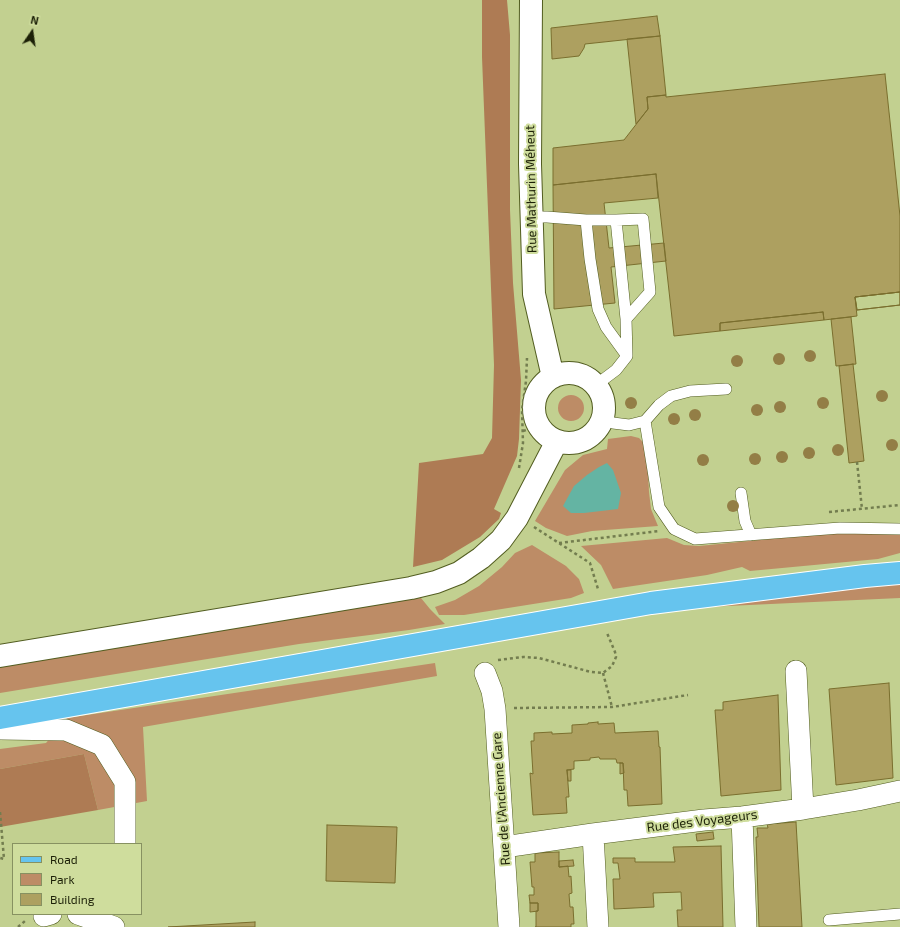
<!DOCTYPE html>
<html>
<head>
<meta charset="utf-8">
<style>
  body { margin:0 }
  #map { position:relative; width:900px; height:927px; overflow:hidden; background:#c2d090; font-family:"Exo 2",sans-serif }
  canvas { display:block }
  .legend { position:absolute; left:12px; top:843px; width:130px; height:72px; box-sizing:border-box; background:#cfdd9d; border:1px solid #879161; margin:0; padding:5px 7px; list-style:none; font-size:12px; color:#1c2007 }
  .legend li { display:flex; align-items:center; gap:8px; height:20px }
  .legend b { width:20px; border:1px solid #879161 }
  .north { position:absolute; left:12px; top:12px; width:40px; height:40px; -webkit-text-stroke:3px #cfdd9d; paint-order:stroke; rotate:13deg; font-size:11px; font-weight:700; line-height:16px; text-align:center; color:#1c2007 }
  .north::after { content:''; display:block; margin:auto; width:14px; height:18px; background:#1c2007; clip-path:polygon(50% 0,100% 100%,50% 72%,0 100%) }
</style>
</head>
<body>
<div id="map">
<canvas width="900" height="927"></canvas>
<ul class="legend">
<li><b style="height:5px;background:#66c4ee"></b>Road</li>
<li><b style="height:11px;background:#bd8c66"></b>Park</li>
<li><b style="height:11px;background:#ada060"></b>Building</li>
</ul>
<div class="north">N</div>
</div>
<script>
const ctx = document.querySelector('canvas').getContext('2d');
ctx.lineJoin = 'round';
function fill(path, color) {
  ctx.fillStyle = color;
  ctx.fill(path, 'evenodd');
}
function toPath(rows) {
  const path = new Path2D();
  for (const r of rows) {
    if (r.length === 3) {
      path.moveTo(r[0] + r[2], r[1]);
      path.arc(r[0], r[1], r[2], 0, 2 * Math.PI);
      continue;
    }
    path.moveTo(r[0], r[1]);
    for (let i = 2; i < r.length; i += 2) path.lineTo(r[i], r[i + 1]);
  }
  return path;
}
function trace(path, color, width, dash) {
  ctx.strokeStyle = color;
  ctx.lineWidth = width;
  ctx.lineCap = dash ? 'butt' : 'round';
  ctx.setLineDash(dash || []);
  ctx.stroke(path);
}
function write(font, color, halo, rows, align = 'center') {
  ctx.font = font + ' "Exo 2",sans-serif';
  ctx.lineWidth = 4;
  ctx.setLineDash([]);
  ctx.textBaseline = 'middle';
  ctx.strokeStyle = halo;
  ctx.fillStyle = color;
  for (const [text, x, y, turn = 0] of rows) {
    ctx.save();
    ctx.translate(x, y);
    ctx.rotate((+turn || 0) * Math.PI / 180);
    ctx.textAlign = isNaN(turn) ? turn : align;
    if (halo) ctx.strokeText(text, 0, 0);
    ctx.fillText(text, 0, 0);
    ctx.restore();
  }
}
fill(toPath([
  [571,408,13],
  [631,436,639,438,645,444,648,471,649,492,651,509,658,526,592,531,567,536,546,528,535,521,565,470,583,455,607,449,608,439],
  [830,533,900,533,900,553,878,559,750,571,742,567,707,575,613,589,601,565,581,546,667,538,684,545,699,546],
  [532,545,566,566,579,579,584,593,571,598,464,615,439,615,435,607,455,600,479,586,502,567,515,553],
  [900,582,900,598,706,607],
  [421,598,430,609,445,624,409,630,299,644,0,693,0,666,321,612],
  [435,663,437,676,143,727,147,801,98,810,84,754,0,769,0,749,46,743,67,718]
]), '#bd8c66');
fill(toPath([
  [482,0,507,0,510,35,510,210,513,283,521,380,519,439,517,456,494,509,501,513,499,519,480,537,442,560,413,567,419,463,483,454,492,438,494,365,482,57],
  [84,754,98,810,0,827,0,769]
]), '#ae7b54');
fill(toPath([
  [607,463,613,470,621,493,618,509,584,513,571,513,563,506,574,486,587,475,599,467]
]), '#64b4a3');
const building = toPath([
  [657,16,660,36,585,44,584,48,579,56,552,59,551,28,657,16],
  [660,36,666,95,647,97,648,109,636,124,627,39,660,36],
  [885,74,900,216,900,292,855,297,857,316,824,320,823,312,720,323,720,331,674,336,656,174,553,185,553,148,624,140,648,109,647,97,666,95,666,97,885,74],
  [656,174,658,198,604,203,609,248,664,243,666,261,611,267,615,303,554,309,553,185,656,174],
  [900,292,900,305,857,310,855,297,900,292],
  [900,292,900,305,857,310,855,297,900,292],
  [823,312,824,320,720,331,720,323,823,312],
  [851,317,856,364,836,366,831,319,851,317],
  [853,364,864,461,849,463,839,366,853,364],
  [889,683,893,778,836,785,829,689,889,683],
  [778,695,781,790,721,796,715,710,723,710,723,702,778,695],
  [598,722,598,724,614,723,615,733,658,731,659,747,660,747,662,804,628,806,627,790,624,790,623,763,617,763,616,759,600,759,599,757,590,758,590,760,574,761,574,769,567,770,569,797,566,797,567,813,533,815,530,773,533,774,531,741,534,741,534,733,552,732,552,734,572,733,572,725,588,724,588,723,598,722],
  [620,763,623,763,624,773,620,774,620,763],
  [567,770,571,770,571,781,568,781,567,770],
  [796,822,802,927,759,927,756,837,758,837,757,828,768,828,767,824,796,822],
  [327,825,397,827,395,883,326,881,327,825],
  [713,832,714,839,697,841,696,834,713,832],
  [721,846,723,927,678,927,677,910,682,910,681,892,653,893,654,907,614,909,613,879,620,879,618,863,613,863,613,858,635,858,635,862,675,862,673,847,721,846],
  [559,852,559,867,568,866,569,877,571,876,572,893,569,894,570,907,573,907,574,924,571,924,571,927,535,927,536,927,536,911,538,911,538,903,530,903,529,895,534,895,534,887,532,887,530,862,535,862,535,853,559,852],
  [573,860,574,866,559,867,559,861,573,860],
  [530,903,538,903,538,911,530,912,530,903],
  [255,922,255,927,168,927,255,922]
]);
fill(building, '#ada060');
trace(building, '#7a6e2e', 1);
const lane = toPath([
  [531,217,547,217,586,220,590,259,598,309,606,327,627,356],
  [586,220,616,220,626,319,627,356,616,370,596,385],
  [616,220,643,219,650,292,626,319],
  [603,418,613,423,629,425,645,421,659,405,671,396,690,391,726,389],
  [645,421,659,507,674,529,695,539,840,528,900,529],
  [741,493,745,521,751,535],
  [829,920,900,914]
]);
const street = toPath([
  [796,671,803,809],
  [485,673,492,691,495,709,509,927],
  [0,729,66,730,102,745,125,782,125,844],
  [742,817,746,927],
  [593,834,598,927],
  [504,847,593,834,704,820,742,817,803,809,858,800,900,791],
  [78,914,114,927],
  [44,916,51,914]
]);
const secondary = toPath([
  [531,0,530,164,534,294,553,377],
  [569,408,35],
  [0,656,411,588,436,582,459,573,481,558,501,540,517,518,557,441]
]);
const primary = toPath([
  [0,718,651,603,865,576,900,573]
]);
trace(lane, '#525d20', 12);
trace(street, '#525d20', 22);
trace(secondary, '#525d20', 24);
trace(primary, '#fff', 24);
trace(toPath([
  [523,431,539,426],
  [857,462,862,509],
  [519,468,523,443,522,410,526,381,527,358],
  [829,512,900,505],
  [534,527,590,563,598,589],
  [559,543,659,531],
  [498,660,523,657,539,658,591,672,603,673,612,666,616,657,615,652,607,633],
  [603,673,612,707],
  [514,708,612,707,688,695],
  [0,812,4,859,0,858],
  [18,927,25,921]
]), '#737d4f', 2.5, [3, 3]);
trace(lane, '#fff', 11);
trace(street, '#fff', 21);
trace(secondary, '#fff', 22);
trace(primary, '#66c4ee', 22);
ctx.fillStyle = '#937e46';
for (const [x, y] of [
  [810,356],
  [779,359],
  [737,361],
  [882,396],
  [631,403],
  [823,403],
  [780,407],
  [757,410],
  [695,415],
  [674,419],
  [892,445],
  [838,450],
  [809,453],
  [782,457],
  [755,459],
  [703,460],
  [733,506]
]) {
  ctx.beginPath();
  ctx.arc(x, y, 6, 0, 2 * Math.PI);
  ctx.fill();
}
write('13px', '#1c2007', '#cfdd9d', [
  ["Rue Mathurin Méheut",531,189,-91],
  ["Rue de l'Ancienne Gare",501,799,-94],
  ["Rue des Voyageurs",702,821,-7]
]);
</script>
</body>
</html>
